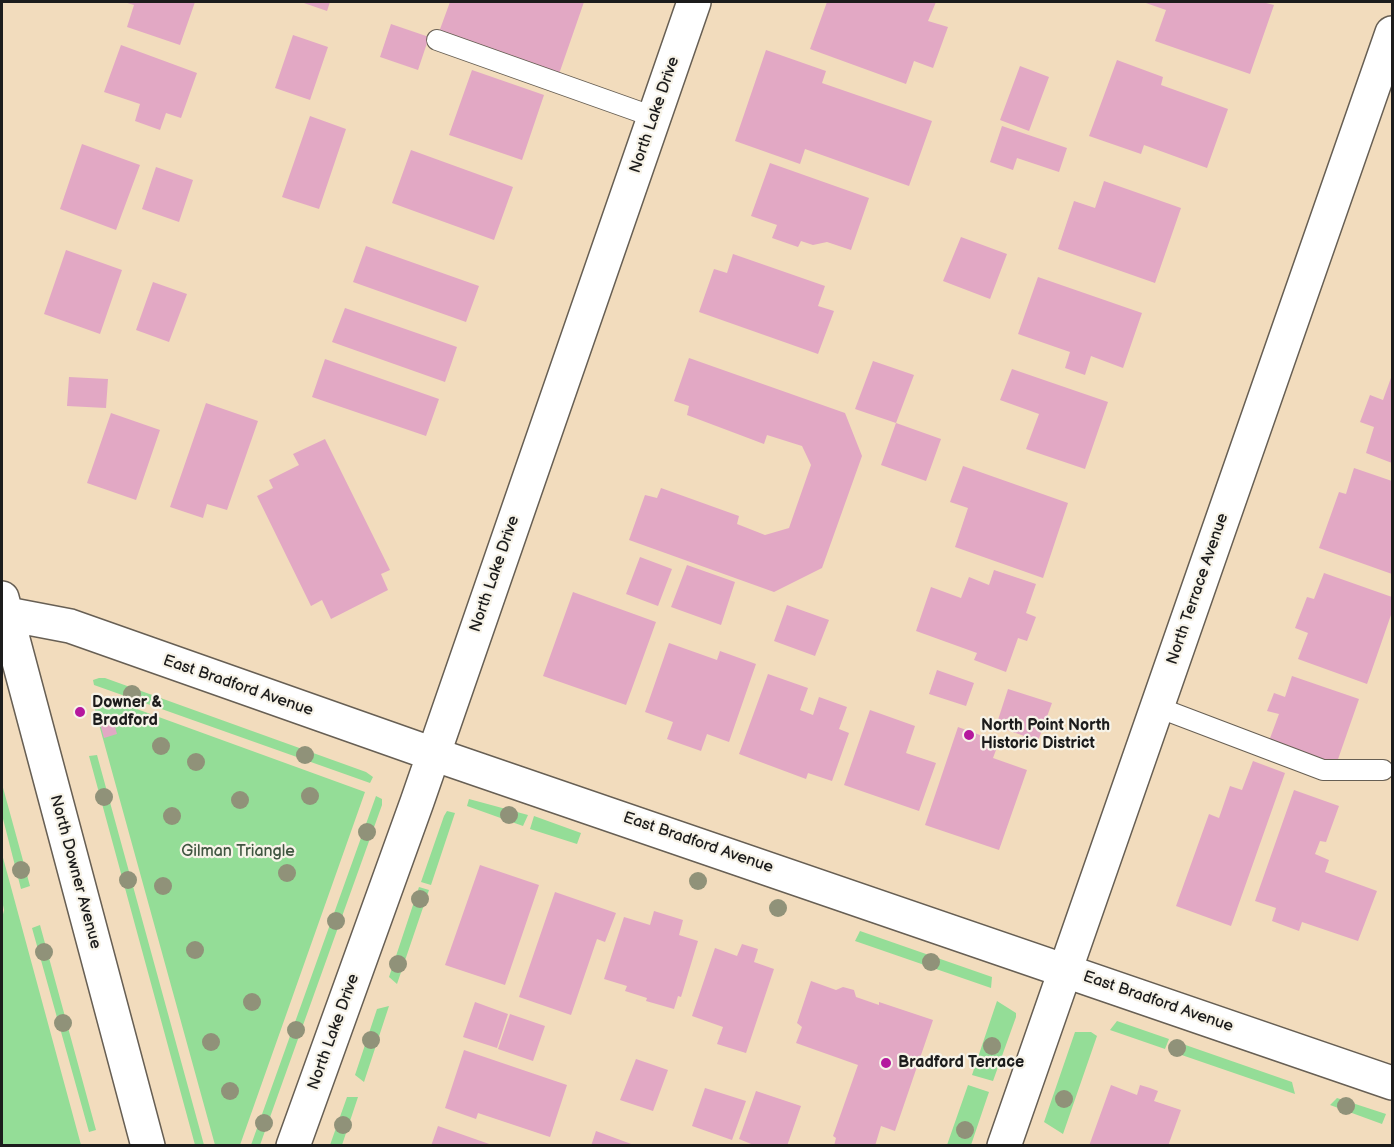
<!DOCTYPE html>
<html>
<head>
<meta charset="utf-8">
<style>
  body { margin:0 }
  #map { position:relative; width:1394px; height:1147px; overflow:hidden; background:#f2dcbd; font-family:"Balsamiq Sans",sans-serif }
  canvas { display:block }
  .frame { position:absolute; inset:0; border:3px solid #1c1c1c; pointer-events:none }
</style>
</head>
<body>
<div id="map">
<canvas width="1394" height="1147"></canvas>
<div class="frame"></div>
</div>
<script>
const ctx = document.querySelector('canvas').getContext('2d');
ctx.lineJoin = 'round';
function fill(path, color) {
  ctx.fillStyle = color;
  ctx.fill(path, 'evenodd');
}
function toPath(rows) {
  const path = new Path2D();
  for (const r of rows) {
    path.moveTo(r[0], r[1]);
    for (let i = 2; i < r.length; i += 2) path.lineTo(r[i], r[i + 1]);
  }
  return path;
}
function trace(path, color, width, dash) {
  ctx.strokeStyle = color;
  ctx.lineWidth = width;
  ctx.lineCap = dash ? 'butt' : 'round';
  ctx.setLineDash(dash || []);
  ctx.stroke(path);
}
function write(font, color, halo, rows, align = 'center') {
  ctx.font = font + ' "Balsamiq Sans",sans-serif';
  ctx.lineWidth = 4.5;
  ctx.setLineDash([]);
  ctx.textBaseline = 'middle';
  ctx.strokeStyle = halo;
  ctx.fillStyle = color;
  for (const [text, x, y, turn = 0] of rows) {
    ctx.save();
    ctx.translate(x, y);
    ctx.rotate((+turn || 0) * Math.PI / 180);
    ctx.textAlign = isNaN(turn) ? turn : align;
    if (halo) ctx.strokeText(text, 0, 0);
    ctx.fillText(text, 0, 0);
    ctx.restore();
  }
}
fill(toPath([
  [99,678,105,678,366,772,373,777,370,783,94,685,93,680],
  [101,696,365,792,240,1145,215,1145,92,699],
  [97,755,204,1145,195,1145,89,756],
  [2,784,30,886,21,889,2,815],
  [376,796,382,799,382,805,260,1145,251,1145],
  [469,799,528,815,523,826,467,806],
  [447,811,455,813,431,885,421,882,444,816],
  [534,816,581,833,577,844,530,829],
  [2,854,81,1145,2,1145,2,919,4,910,2,900],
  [419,887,429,890,397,984,389,977],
  [40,925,96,1130,89,1132,32,928],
  [860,931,992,977,991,988,855,941],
  [997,1001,1016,1013,1016,1017,993,1081,972,1075],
  [389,1006,364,1082,355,1075,377,1009],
  [1117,1021,1169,1039,1165,1049,1110,1030],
  [1075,1032,1091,1032,1097,1036,1063,1134,1044,1122],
  [1174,1041,1292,1082,1295,1094,1170,1051],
  [968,1085,989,1092,971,1145,947,1145],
  [347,1097,358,1097,342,1145,330,1145],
  [1337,1098,1386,1114,1382,1124,1330,1105]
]), '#94dd97');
fill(toPath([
  [124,2,195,2,180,45,127,27,134,5],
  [301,2,330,2,327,11],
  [450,2,584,2,559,74,439,32],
  [827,2,936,2,928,21,948,27,933,68,914,61,906,84,810,49],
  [1143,2,1262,2,1274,5,1250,74,1155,41,1166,10],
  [391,24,429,37,418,70,380,57],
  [293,35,328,47,310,100,275,88],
  [121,45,197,73,181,118,166,113,160,130,135,121,140,104,104,92],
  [766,50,826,71,822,83,932,121,909,186,805,149,800,164,735,141],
  [1117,60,1163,77,1161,85,1228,109,1207,168,1144,145,1141,154,1089,136],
  [1020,66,1049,77,1029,131,1000,120],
  [472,70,544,95,522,160,449,135],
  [310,116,346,129,319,209,282,197],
  [1002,126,1067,148,1059,172,1017,158,1013,170,990,162],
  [82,144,140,165,116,230,60,209],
  [411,150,513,187,494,240,392,203],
  [770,163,869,198,851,250,827,242,813,245,801,241,798,247,772,238,777,225,751,216],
  [156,167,193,180,179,222,142,209],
  [1104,181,1181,208,1155,283,1058,249,1074,201,1095,208],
  [961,237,1007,254,990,299,943,281],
  [366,246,479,286,466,322,353,282],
  [66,250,122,270,100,334,44,314],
  [733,254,825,286,818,306,834,311,818,354,699,312,714,269,727,273],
  [1038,277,1142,313,1123,368,1091,356,1085,375,1065,368,1070,352,1018,334],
  [153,282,187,294,169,342,136,330],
  [345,308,457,347,445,382,332,342],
  [689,358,845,413,862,456,822,568,774,592,629,540,645,495,657,498,661,488,739,516,737,524,765,535,789,528,811,465,802,446,767,435,764,444,687,415,689,406,674,401],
  [325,359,439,399,426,436,312,397],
  [873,361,914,375,896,423,855,409],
  [1012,369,1108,402,1085,469,1026,449,1039,414,1000,400],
  [1392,375,1392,463,1366,453,1374,427,1360,422,1370,395,1383,400],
  [69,377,108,379,106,408,67,406],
  [206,403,258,421,227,510,207,504,203,518,170,507],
  [111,413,160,430,136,500,87,483],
  [896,423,941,439,926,481,881,465],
  [325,439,390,570,381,574,388,590,331,619,322,600,311,606,257,496,273,488,269,480,299,465,293,454],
  [963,466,1068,503,1043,578,955,547,968,508,950,502],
  [1354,468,1392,481,1392,574,1319,548,1339,492,1346,494],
  [640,557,672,569,658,606,626,594],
  [687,565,735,582,721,625,671,607],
  [994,570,1036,584,1026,613,1036,617,1027,641,1018,638,1006,672,974,660,977,653,916,631,931,587,961,598,969,577,989,585],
  [1324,573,1392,597,1392,612,1367,684,1298,659,1308,633,1295,628,1307,597,1314,599],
  [573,592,656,622,626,705,543,676],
  [787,605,829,620,815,656,774,641],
  [669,643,717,660,720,651,756,664,729,742,707,734,701,751,667,739,673,722,645,712],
  [937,670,974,683,966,706,929,694],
  [768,674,808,688,800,710,813,715,819,697,847,707,839,729,849,733,832,781,808,773,806,779,739,754],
  [1292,676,1359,699,1336,765,1269,741,1279,714,1267,711,1274,693,1285,697],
  [1008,689,1052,703,1038,741,996,726],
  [870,710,915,726,906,753,936,763,919,811,844,785],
  [112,716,117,734,104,738,99,720],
  [958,727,999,742,993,758,1027,770,999,850,925,825],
  [1253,761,1285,773,1231,926,1176,906,1209,814,1219,818,1230,786,1242,790],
  [1294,790,1339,806,1326,842,1320,841,1315,854,1329,860,1325,872,1377,891,1358,941,1302,922,1299,931,1272,921,1276,908,1255,901],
  [480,865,539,885,505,985,445,965],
  [555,892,616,913,605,942,597,939,571,1015,519,997],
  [654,911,683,920,679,935,698,941,681,997,678,996,674,1009,646,1001,647,998,625,991,627,986,604,979,624,917,650,925],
  [742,944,758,949,754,962,774,969,746,1053,717,1044,723,1027,692,1016,715,948,737,956],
  [811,981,836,990,843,987,854,990,856,997,879,1005,879,1002,933,1020,895,1131,881,1126,875,1146,834,1146,836,1138,833,1136,858,1065,796,1043,802,1027,797,1023],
  [475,1002,508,1014,497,1048,463,1037],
  [510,1014,545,1026,533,1061,498,1049],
  [464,1050,567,1085,550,1137,478,1113,476,1119,445,1108],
  [636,1059,668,1070,653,1111,620,1100],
  [1111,1085,1137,1095,1140,1085,1150,1088,1158,1091,1154,1101,1181,1110,1168,1146,1089,1146],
  [705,1088,746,1101,732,1140,692,1126],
  [756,1091,801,1106,787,1146,756,1146,739,1139],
  [438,1126,492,1145,492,1146,431,1146],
  [596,1131,634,1145,634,1146,591,1146]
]), '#e2a8c4');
const lane = toPath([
  [437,40,654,117],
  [1157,707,1323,770,1383,770]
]);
const street = toPath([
  [433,754,1392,1083],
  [1004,1146,1392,33]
]);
const secondary = toPath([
  [2,598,148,1146],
  [2,613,70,626,433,754],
  [293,1146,417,802,694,2]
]);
trace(lane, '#675f54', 22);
trace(street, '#675f54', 36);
trace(secondary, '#675f54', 36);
trace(lane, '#fff', 20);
trace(street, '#fff', 33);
trace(secondary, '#fff', 33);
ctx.fillStyle = '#909279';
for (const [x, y] of [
  [132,694],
  [161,746],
  [305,755],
  [196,762],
  [310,796],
  [104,797],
  [240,800],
  [509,815],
  [172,816],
  [367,832],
  [21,870],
  [287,873],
  [128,880],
  [698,881],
  [163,886],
  [420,899],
  [778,908],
  [336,921],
  [195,950],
  [44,952],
  [931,962],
  [398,964],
  [252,1002],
  [63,1023],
  [296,1030],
  [371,1040],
  [211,1042],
  [992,1046],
  [1177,1048],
  [230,1091],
  [1064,1099],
  [1346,1106],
  [264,1123],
  [343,1125],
  [965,1130]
]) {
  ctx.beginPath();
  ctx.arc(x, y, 9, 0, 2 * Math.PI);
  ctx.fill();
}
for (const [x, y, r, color] of [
  [80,712,6,"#b5179e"],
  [969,735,6,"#b5179e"],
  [886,1063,6,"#b5179e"]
]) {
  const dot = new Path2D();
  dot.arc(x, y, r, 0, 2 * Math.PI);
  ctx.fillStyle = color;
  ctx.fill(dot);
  trace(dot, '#f7f3e8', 2);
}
write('16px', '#1c1c1c', '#f7f3e8', [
  ["North Lake Drive",655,115,-71],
  ["North Lake Drive",495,574,-71],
  ["North Terrace Avenue",1198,589,-71],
  ["East Bradford Avenue",238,686,19],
  ["East Bradford Avenue",698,843,19],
  ["North Downer Avenue",75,872,75],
  ["East Bradford Avenue",1158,1002,19],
  ["North Lake Drive",334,1032,-70]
]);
write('bold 16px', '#1c1c1c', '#f7f3e8', [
  ["Downer &",92,703],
  ["Bradford",92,721],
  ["North Point North",981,726],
  ["Historic District",981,744],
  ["Bradford Terrace",898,1063]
], 'left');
write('16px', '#405641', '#f7f3e8', [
  ["Gilman Triangle",238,852]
]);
</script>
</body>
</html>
